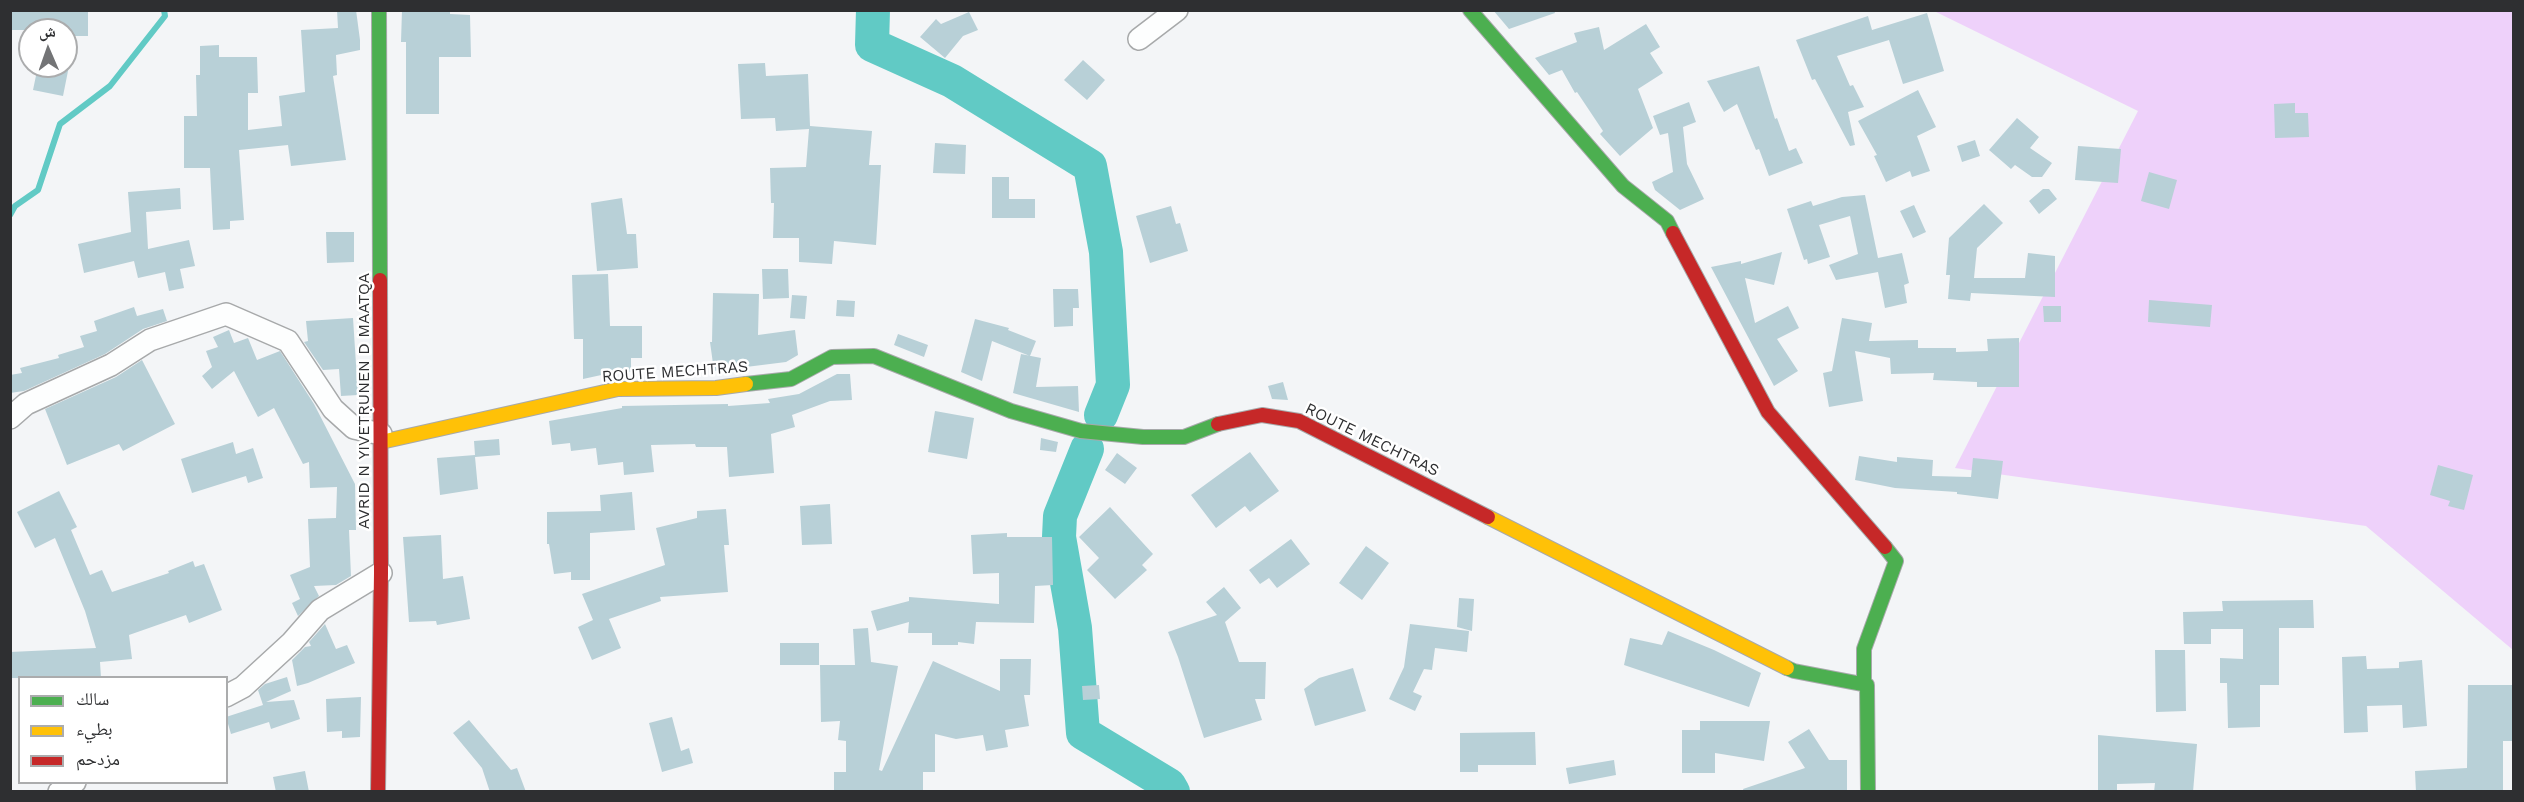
<!DOCTYPE html>
<html>
<head>
<meta charset="utf-8">
<style>
  body { margin:0 }
  #map { position:relative; width:2524px; height:802px; overflow:hidden; background:#f3f5f7; font-family:"Work Sans","Noto Naskh Arabic",sans-serif }
  canvas { display:block }
  .frame { position:absolute; inset:0; border:12px solid #2e2f31; pointer-events:none }
  .legend { position:absolute; left:18px; top:676px; width:210px; height:108px; box-sizing:border-box; background:#fff; border:2px solid #abacad; margin:0; padding:8px 10px; list-style:none; font-size:18px; color:#2e2f31 }
  .legend li { display:flex; align-items:center; gap:12px; height:30px }
  .legend b { width:30px; border:2px solid #abacad }
  .north { position:absolute; left:18px; top:18px; width:60px; height:60px; box-sizing:border-box; background:#fff; border:2px solid #abacad; border-radius:50%; rotate:358deg; font-size:16px; font-weight:700; line-height:24px; text-align:center; color:#2e2f31 }
  .north::after { content:''; display:block; margin:auto; width:21px; height:27px; background:#737476; clip-path:polygon(50% 0,100% 100%,50% 72%,0 100%) }
</style>
</head>
<body>
<div id="map">
<canvas width="2524" height="802"></canvas>
<div class="frame"></div>
<ul class="legend">
<li><b style="height:8px;background:#4caf50"></b>سالك</li>
<li><b style="height:8px;background:#ffc107"></b>بطيء</li>
<li><b style="height:8px;background:#c62828"></b>مزدحم</li>
</ul>
<div class="north">ش</div>
</div>
<script>
const ctx = document.querySelector('canvas').getContext('2d');
ctx.lineJoin = 'round';
function fill(path, color) {
  ctx.fillStyle = color;
  ctx.fill(path, 'evenodd');
}
function toPath(rows) {
  const path = new Path2D();
  for (const r of rows) {
    path.moveTo(r[0], r[1]);
    for (let i = 2; i < r.length; i += 2) path.lineTo(r[i], r[i + 1]);
  }
  return path;
}
function trace(path, color, width, dash) {
  ctx.strokeStyle = color;
  ctx.lineWidth = width;
  ctx.lineCap = dash ? 'butt' : 'round';
  ctx.setLineDash(dash || []);
  ctx.stroke(path);
}
function write(font, color, halo, rows, align = 'center') {
  ctx.font = font + ' "Work Sans",sans-serif';
  ctx.lineWidth = 5;
  ctx.setLineDash([]);
  ctx.textBaseline = 'middle';
  ctx.strokeStyle = halo;
  ctx.fillStyle = color;
  for (const [text, x, y, turn = 0] of rows) {
    ctx.save();
    ctx.translate(x, y);
    ctx.rotate((+turn || 0) * Math.PI / 180);
    ctx.textAlign = isNaN(turn) ? turn : align;
    if (halo) ctx.strokeText(text, 0, 0);
    ctx.fillText(text, 0, 0);
    ctx.restore();
  }
}
fill(toPath([
  [1934,11,2513,11,2513,650,2366,526,1955,468,2138,111]
]), '#eed1fa');
trace(toPath([
  [10,215,15,206,38,190,60,124,110,86,165,16,164,10]
]), '#61cac5', 6);
trace(toPath([
  [873,10,872,45,952,81,1090,166,1106,252,1113,385,1101,415],
  [1087,449,1060,516,1059,537,1075,628,1083,733,1169,785,1173,792]
]), '#61cac5', 34);
fill(toPath([
  [10,10,88,10,88,36,66,36,66,30,10,30],
  [337,10,356,10,360,40,360,50,336,55,337,75,333,76,346,160,291,166,288,145,239,150,244,220,230,221,230,229,213,230,210,168,184,168,184,116,197,116,196,75,200,75,200,46,219,45,219,57,257,57,258,93,248,93,248,130,282,126,279,96,305,92,301,30,338,28],
  [402,10,450,10,450,14,470,15,471,57,439,57,439,114,406,114,406,42,401,42],
  [1493,10,1554,10,1555,13,1509,29],
  [969,12,978,30,963,36,945,58,920,37,936,19,941,24],
  [1927,13,1944,71,1903,84,1889,40,1837,56,1850,86,1853,85,1864,107,1848,112,1855,145,1850,146,1815,79,1812,80,1796,40,1868,16,1872,30],
  [1646,24,1660,47,1650,53,1663,73,1638,89,1653,128,1620,156,1600,134,1603,131,1577,92,1575,93,1562,70,1549,75,1535,58,1577,42,1574,33,1599,27,1604,50],
  [1083,60,1105,80,1087,100,1064,80],
  [765,63,766,76,808,74,810,126,872,131,869,165,881,165,876,245,834,241,832,264,799,262,799,238,773,238,774,203,771,203,770,168,806,167,809,129,776,131,775,118,741,119,738,64],
  [38,66,69,66,63,96,33,90],
  [1759,66,1775,119,1777,118,1789,151,1796,148,1803,163,1769,176,1759,149,1756,150,1737,104,1724,112,1707,81],
  [1918,90,1936,127,1917,136,1930,171,1912,177,1910,171,1886,182,1874,156,1877,155,1858,121],
  [1689,102,1696,122,1683,127,1687,164,1704,199,1680,210,1655,190,1652,182,1673,172,1668,133,1660,135,1653,116],
  [2295,103,2295,113,2308,113,2309,137,2275,138,2274,104],
  [2017,118,2039,137,2030,148,2052,163,2042,177,2032,177,2015,165,2011,169,1989,150],
  [1975,140,1980,156,1962,162,1957,146],
  [935,143,966,145,965,174,933,173],
  [2078,146,2121,149,2118,183,2075,180],
  [2149,172,2177,180,2169,209,2141,201],
  [992,177,1009,177,1009,199,1035,199,1035,218,992,218],
  [180,188,181,209,146,212,148,249,189,240,195,266,180,269,184,288,169,291,165,272,138,278,134,261,84,273,78,244,131,232,128,192],
  [2043,189,2049,189,2057,199,2039,214,2029,201],
  [1865,195,1878,258,1902,253,1909,283,1904,285,1907,303,1885,308,1878,272,1836,280,1829,265,1858,254,1850,216,1819,225,1830,257,1808,264,1807,259,1804,260,1787,209,1811,201,1813,206,1842,197],
  [622,198,627,234,636,234,638,268,597,271,591,203],
  [1984,204,2003,223,1977,248,1974,278,2025,278,2028,253,2055,256,2055,297,1971,293,1970,301,1948,299,1950,275,1946,275,1949,238],
  [1914,205,1926,232,1913,238,1900,211],
  [1171,206,1176,224,1180,223,1188,251,1150,263,1136,216],
  [326,232,354,232,354,262,327,263],
  [1782,252,1774,285,1745,278,1755,323,1788,306,1799,328,1777,339,1798,371,1774,386,1711,267,1741,261,1741,264],
  [762,269,788,269,789,298,763,299],
  [608,274,610,326,642,326,642,358,631,358,631,372,615,372,583,379,583,339,574,339,572,275],
  [1053,289,1078,289,1079,308,1073,308,1073,326,1054,327],
  [713,293,759,294,758,335,795,330,798,355,786,362,714,371,710,342,712,342],
  [792,295,807,296,805,319,790,318],
  [837,300,855,301,854,317,836,316],
  [2149,300,2212,305,2210,327,2148,322],
  [2043,306,2061,306,2061,322,2044,322],
  [134,307,137,316,163,309,167,321,143,329,105,354,24,391,10,393,10,375,22,373,20,368,59,358,58,355,84,347,80,336,97,331,94,321],
  [353,318,358,395,341,396,339,369,323,370,304,342,308,341,306,321],
  [1842,318,1872,323,1869,341,1918,340,1918,348,1956,348,1956,352,1988,351,1987,339,2019,338,2019,387,1977,387,1977,382,1933,380,1934,373,1891,374,1890,358,1855,351,1863,401,1829,407,1823,373,1832,371],
  [975,319,1009,328,1008,330,1036,341,1030,356,992,341,982,381,961,372],
  [229,330,234,343,248,338,257,360,280,351,314,404,355,484,356,530,349,530,351,576,336,585,314,586,319,596,298,616,292,603,300,599,290,575,310,567,308,519,336,518,337,487,310,488,309,462,303,464,274,408,258,417,234,371,212,389,202,376,212,367,206,351,218,347,213,337],
  [898,334,928,345,924,357,894,345],
  [1021,354,1041,358,1036,387,1078,386,1079,412,1013,393],
  [142,360,175,424,123,451,119,444,67,465,45,409,116,377],
  [837,374,850,374,852,400,830,401,792,415,795,427,771,434,774,473,729,477,727,447,696,447,695,444,651,445,654,472,624,475,623,462,598,465,596,448,571,451,570,443,552,445,549,421,622,408,622,406,728,404,728,406,770,403,768,399,799,394],
  [1283,382,1288,400,1272,399,1268,386],
  [935,411,974,418,967,459,928,452],
  [1041,438,1058,442,1056,452,1040,450],
  [499,439,500,455,475,457,478,489,440,495,437,458,475,455,474,441],
  [233,442,236,454,253,448,263,478,248,483,246,476,192,493,181,459],
  [1250,452,1279,491,1250,512,1245,506,1216,528,1191,495],
  [1117,453,1137,468,1125,484,1105,470],
  [1859,456,1897,462,1897,457,1933,460,1932,476,1971,477,1973,458,2003,461,1998,499,1957,494,1957,492,1895,488,1855,480],
  [2438,465,2473,475,2464,510,2448,506,2450,501,2430,495],
  [59,491,77,527,71,530,90,575,102,570,112,592,169,573,168,571,193,561,195,567,204,564,222,610,189,623,186,615,129,635,132,659,100,662,101,678,10,678,10,652,96,648,85,611,55,538,35,548,17,512],
  [632,492,635,530,590,533,590,580,571,580,571,572,554,574,549,544,547,544,547,512,601,511,600,495],
  [830,504,832,544,802,545,800,506],
  [1110,507,1153,554,1142,565,1147,570,1115,599,1087,570,1099,558,1079,537],
  [726,509,729,545,724,545,728,592,660,597,661,601,609,619,621,648,592,660,578,627,593,620,582,594,665,565,656,528,697,518,697,511],
  [1007,533,1007,537,1052,537,1053,585,1035,586,1034,623,976,622,974,644,958,642,958,645,932,645,932,633,908,633,909,622,877,631,871,611,909,601,909,597,999,604,999,573,973,574,971,535],
  [441,535,443,579,463,576,470,619,437,625,436,621,409,622,403,537],
  [1291,539,1310,564,1277,588,1269,578,1260,584,1249,570],
  [1366,546,1389,563,1362,600,1339,583],
  [1224,587,1241,608,1225,622,1239,662,1266,662,1265,699,1255,699,1262,720,1204,738,1178,657,1168,632,1217,615,1206,602],
  [1459,598,1474,599,1472,631,1457,627],
  [2313,600,2314,628,2279,628,2279,685,2260,685,2260,727,2228,728,2227,683,2220,683,2220,658,2243,659,2243,629,2211,629,2211,644,2184,644,2183,612,2223,611,2222,601],
  [325,624,336,649,347,645,355,663,308,683,297,686,292,660,305,647,311,646,309,642],
  [1410,624,1469,631,1467,652,1435,648,1432,670,1424,669,1413,692,1422,696,1415,711,1389,699,1404,667],
  [868,628,871,662,898,666,879,770,882,771,933,661,1000,691,1000,659,1031,659,1030,695,1024,695,1029,726,1005,730,1008,747,986,751,983,735,956,739,935,734,935,772,923,772,923,792,834,792,834,772,846,772,846,741,838,740,840,721,821,722,820,665,855,665,853,629],
  [1668,631,1714,650,1761,673,1749,707,1624,665,1630,638,1662,645],
  [780,643,819,643,819,665,780,665],
  [2155,650,2185,650,2186,711,2156,712],
  [2366,656,2367,669,2399,668,2399,662,2422,660,2427,726,2403,728,2402,705,2367,706,2368,732,2344,733,2342,657],
  [1353,668,1366,711,1315,726,1304,689,1319,678],
  [287,677,291,691,266,702,294,700,300,719,271,729,269,722,231,734,226,717,263,705,258,690,265,684],
  [1099,685,1100,699,1083,700,1082,686],
  [2468,685,2514,685,2514,741,2503,741,2503,792,2416,792,2415,771,2467,768],
  [361,697,360,737,342,738,342,731,327,732,326,699],
  [672,717,681,751,689,748,693,763,662,772,649,723],
  [469,720,511,770,517,768,526,792,490,792,482,768,453,733],
  [1700,721,1770,721,1764,761,1715,753,1715,773,1682,773,1682,730,1700,730],
  [1809,729,1829,760,1847,760,1847,792,1744,792,1743,789,1805,768,1788,742],
  [1535,732,1536,765,1478,765,1478,772,1460,772,1460,733],
  [2098,735,2197,744,2193,792,2154,792,2155,783,2117,784,2117,792,2098,792],
  [1614,760,1616,775,1569,784,1566,768],
  [305,771,309,792,276,792,273,777]
]), '#b8d0d7');
const street = toPath([
  [1139,39,1177,10],
  [10,418,26,404,111,365,150,340,226,314,288,341,333,409,354,428,381,434],
  [226,696,243,687,292,642,320,610,381,573],
  [59,792,75,782]
]);
const fast = toPath([
  [379,10,380,280],
  [1470,10,1623,186,1667,221,1673,233],
  [746,384,791,379,832,357,874,356,1011,411,1081,431,1143,437,1184,437,1218,424],
  [1787,668,1794,671,1867,685,1868,792],
  [1864,684,1864,649,1896,561,1885,547]
]);
const slow = toPath([
  [381,442,618,389,716,388,746,384],
  [1488,517,1787,668]
]);
const jam = toPath([
  [1673,233,1768,412,1885,547],
  [1218,424,1262,415,1299,421,1488,517],
  [378,792,381,573,380,280]
]);
trace(street, '#a7a9aa', 24);
trace(fast, '#a7a9aa', 16);
trace(slow, '#a7a9aa', 16);
trace(jam, '#a7a9aa', 16);
trace(street, '#fdfefe', 21);
trace(fast, '#4caf50', 14);
trace(slow, '#ffc107', 14);
trace(jam, '#c62828', 14);
write('16px', '#2e2f31', '#fff', [
  ["ROUTE MECHTRAS",675,372,-4],
  ["AVRID N YIVETṚUNEN D MAATQA",364,401,-90],
  ["ROUTE MECHTRAS",1372,440,26]
]);
</script>
</body>
</html>
